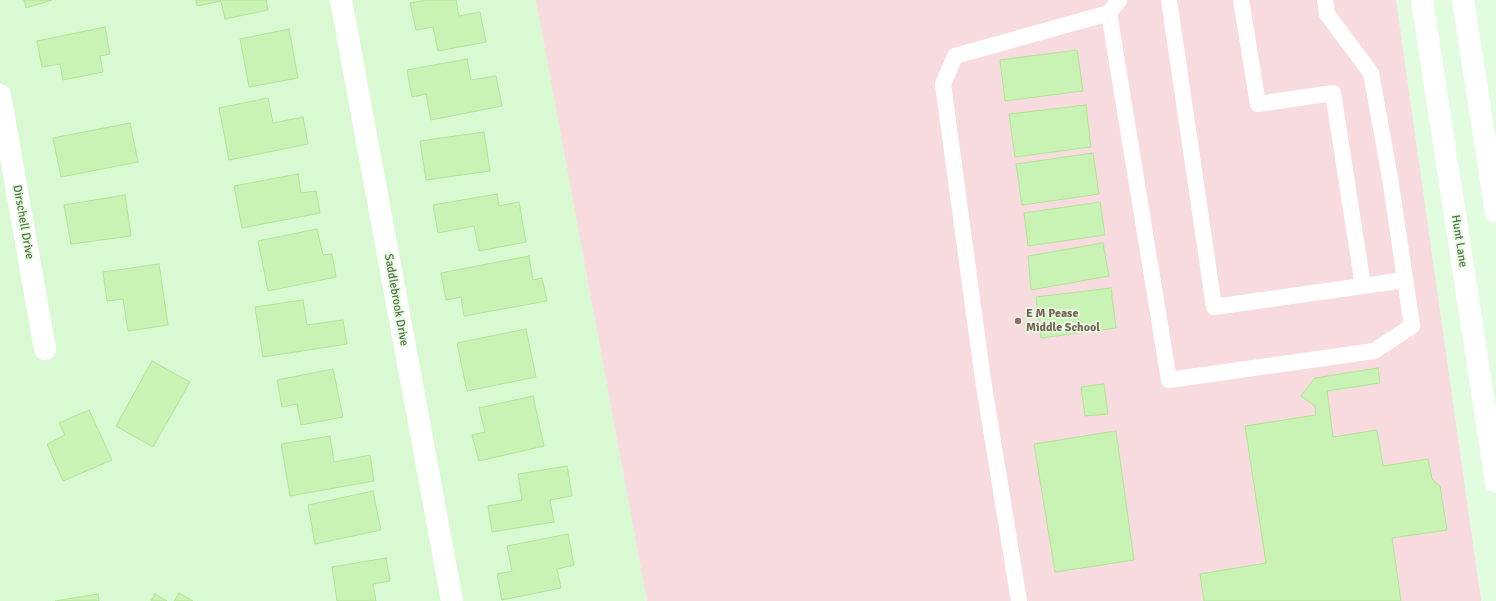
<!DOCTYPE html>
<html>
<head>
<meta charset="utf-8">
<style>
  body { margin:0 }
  canvas { display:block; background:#e1fcde }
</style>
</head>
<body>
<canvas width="1496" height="601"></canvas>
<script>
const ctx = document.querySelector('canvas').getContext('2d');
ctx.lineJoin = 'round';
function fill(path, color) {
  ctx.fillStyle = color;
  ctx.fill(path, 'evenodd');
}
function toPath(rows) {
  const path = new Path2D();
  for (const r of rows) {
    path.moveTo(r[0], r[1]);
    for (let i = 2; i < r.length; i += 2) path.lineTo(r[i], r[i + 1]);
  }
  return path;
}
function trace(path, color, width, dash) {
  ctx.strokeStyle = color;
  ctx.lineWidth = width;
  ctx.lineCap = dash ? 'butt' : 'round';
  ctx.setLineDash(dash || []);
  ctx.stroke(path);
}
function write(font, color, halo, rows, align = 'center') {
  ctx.font = font + ' Signika,sans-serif';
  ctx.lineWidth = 3.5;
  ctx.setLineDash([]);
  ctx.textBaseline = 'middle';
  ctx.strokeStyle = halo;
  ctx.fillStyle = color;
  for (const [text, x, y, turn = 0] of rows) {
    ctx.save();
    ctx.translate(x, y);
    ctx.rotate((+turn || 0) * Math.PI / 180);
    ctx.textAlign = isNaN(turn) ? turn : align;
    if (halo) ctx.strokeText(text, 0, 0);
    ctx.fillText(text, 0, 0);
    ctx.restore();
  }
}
fill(toPath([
  [0,0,536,0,647,601,0,601]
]), '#d9f9d2');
fill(toPath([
  [536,0,1396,0,1481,601,647,601]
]), '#f8dbde');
const building = toPath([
  [24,0,52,0,26,8,24,0],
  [196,0,266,0,268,10,225,19,221,1,197,6,196,0],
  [426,0,456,0,459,16,480,12,486,42,438,51,433,27,416,30,410,3,426,0],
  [105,27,110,54,100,56,103,72,63,80,60,64,42,67,37,41,105,27],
  [289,29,298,78,249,87,240,39,289,29],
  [1077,50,1083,91,1005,101,1000,60,1077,50],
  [467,59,471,80,496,76,502,106,431,120,426,94,412,97,407,70,467,59],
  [268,98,273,123,303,117,308,144,229,160,219,108,268,98],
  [1086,105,1091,147,1015,157,1009,114,1086,105],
  [130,123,138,162,61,177,53,138,130,123],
  [484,132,490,171,426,180,420,141,484,132],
  [1093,153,1099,194,1022,205,1016,164,1093,153],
  [298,174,301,193,316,191,320,213,242,228,234,186,298,174],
  [497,194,499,206,519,202,526,242,479,251,474,226,438,233,433,205,497,194],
  [125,195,131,236,71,244,64,205,125,195],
  [1100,202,1105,235,1028,246,1024,213,1100,202],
  [317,229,323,255,332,254,336,277,268,291,258,241,317,229],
  [1103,243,1109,276,1031,290,1028,256,1103,243],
  [529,256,533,280,542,278,547,301,464,316,461,297,446,300,441,273,529,256],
  [159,264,168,325,128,331,123,299,107,301,103,272,159,264],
  [1111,288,1116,328,1041,338,1036,297,1111,288],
  [303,300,307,325,343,320,347,344,263,357,255,307,303,300],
  [526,329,536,377,467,391,457,343,526,329],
  [152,361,190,382,153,447,116,426,152,361],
  [1378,368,1380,383,1327,391,1333,437,1377,430,1383,466,1428,459,1432,479,1440,486,1447,530,1392,538,1401,601,1204,601,1200,574,1266,563,1245,426,1316,415,1315,406,1301,396,1315,378,1378,368],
  [333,369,343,417,301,425,297,404,282,407,277,380,333,369],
  [1104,384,1108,414,1085,416,1081,387,1104,384],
  [533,396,544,446,479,461,472,435,485,432,479,408,533,396],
  [89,410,112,460,63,481,47,444,65,435,59,423,89,410],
  [1116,431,1134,560,1055,572,1034,444,1116,431],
  [330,436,334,462,370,455,374,481,290,496,281,444,330,436],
  [567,466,572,496,550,500,554,522,492,532,488,506,522,500,518,474,567,466],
  [373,491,381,530,315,544,308,505,373,491],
  [568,534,574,565,557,569,561,588,502,600,497,574,512,571,507,546,568,534],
  [386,558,390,581,373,584,376,601,337,601,332,567,386,558],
  [179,593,193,601,174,601,179,593],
  [98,594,99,601,55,601,98,594],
  [155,594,167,601,151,601,155,594]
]);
fill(building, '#c9f2b5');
trace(building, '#b0e595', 1);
trace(toPath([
  [1119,0,1109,13,1169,380,1374,351,1412,326,1390,178,1371,73,1327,14,1325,0],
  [1169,0,1214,307,1405,280],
  [1241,0,1258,104,1333,93,1363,286],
  [1019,601,983,380,943,84,955,56,1109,13]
]), '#fff', 16);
trace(toPath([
  [341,0,452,601],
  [0,95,45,349]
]), '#fff', 22);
trace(toPath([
  [1422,0,1496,482],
  [1463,0,1496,212]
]), '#fff', 22);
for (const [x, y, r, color] of [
  [1018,321,4,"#8d6e63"]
]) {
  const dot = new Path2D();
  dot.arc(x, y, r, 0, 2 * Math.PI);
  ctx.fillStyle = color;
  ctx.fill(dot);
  trace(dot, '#e7ffe4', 1.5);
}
write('12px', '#567246', '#e7ffe4', [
  ["Dirschell Drive",23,222,80],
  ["Hunt Lane",1459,241,81],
  ["Saddlebrook Drive",396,300,80]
]);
write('bold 12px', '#785e54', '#e7ffe4', [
  ["E M Pease",1026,314],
  ["Middle School",1026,328]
], 'left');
</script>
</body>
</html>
